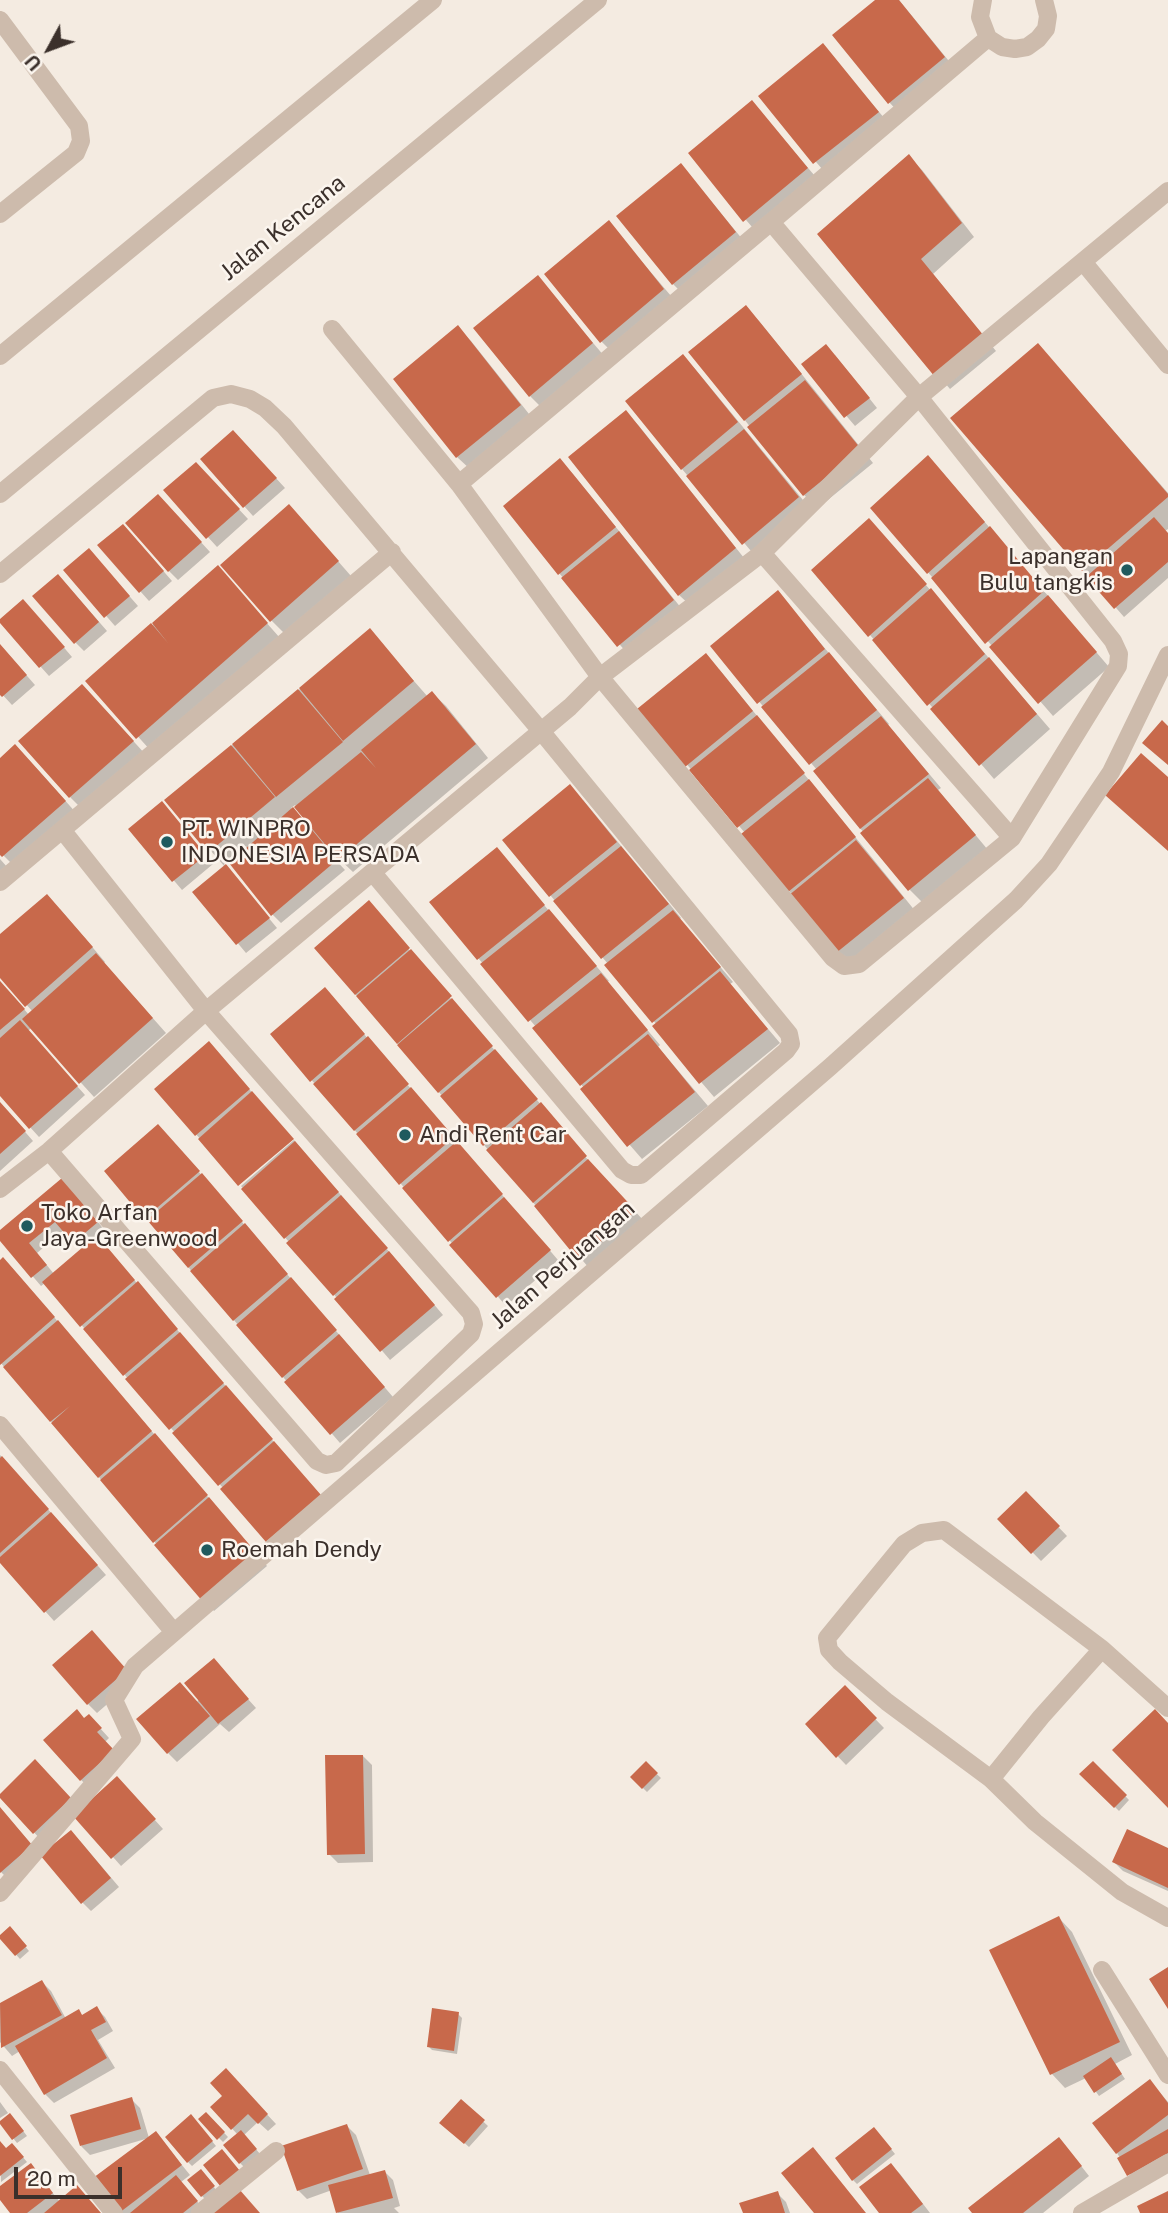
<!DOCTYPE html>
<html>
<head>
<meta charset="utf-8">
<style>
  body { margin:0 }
  #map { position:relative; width:1168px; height:2213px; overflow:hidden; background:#f4ebe1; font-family:"Public Sans",sans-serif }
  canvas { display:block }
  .north { position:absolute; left:14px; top:14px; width:70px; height:70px; -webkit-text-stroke:5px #fbf5ee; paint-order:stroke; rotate:229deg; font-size:19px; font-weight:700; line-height:28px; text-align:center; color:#3b302b }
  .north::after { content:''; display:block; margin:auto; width:24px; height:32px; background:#3b302b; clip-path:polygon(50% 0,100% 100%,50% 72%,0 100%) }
  .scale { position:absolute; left:14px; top:2167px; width:108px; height:32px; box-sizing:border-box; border:4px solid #3b302b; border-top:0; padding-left:9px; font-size:21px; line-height:24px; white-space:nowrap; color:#3b302b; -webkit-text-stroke:5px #fbf5ee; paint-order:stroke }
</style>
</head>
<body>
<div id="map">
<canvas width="1168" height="2213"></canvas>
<div class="north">U</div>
<div class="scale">20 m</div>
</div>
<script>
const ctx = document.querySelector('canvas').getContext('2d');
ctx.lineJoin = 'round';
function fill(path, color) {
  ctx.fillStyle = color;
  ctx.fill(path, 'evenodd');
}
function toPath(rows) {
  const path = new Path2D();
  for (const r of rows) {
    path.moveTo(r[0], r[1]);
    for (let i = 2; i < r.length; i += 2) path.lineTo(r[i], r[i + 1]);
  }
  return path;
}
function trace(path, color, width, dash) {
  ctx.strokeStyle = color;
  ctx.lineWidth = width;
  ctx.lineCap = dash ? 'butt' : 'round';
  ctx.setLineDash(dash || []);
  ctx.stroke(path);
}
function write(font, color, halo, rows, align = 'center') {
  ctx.font = font + ' "Public Sans",sans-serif';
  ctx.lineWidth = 5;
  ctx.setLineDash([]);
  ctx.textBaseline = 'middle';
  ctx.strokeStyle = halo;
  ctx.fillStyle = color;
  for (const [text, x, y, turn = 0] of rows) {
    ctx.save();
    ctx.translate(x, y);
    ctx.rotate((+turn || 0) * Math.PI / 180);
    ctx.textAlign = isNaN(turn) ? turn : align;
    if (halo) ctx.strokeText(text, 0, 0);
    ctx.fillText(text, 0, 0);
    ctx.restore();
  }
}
fill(toPath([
  [877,0,899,0,957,71,902,116,889,102],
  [823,46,891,126,828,176,760,96],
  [752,102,820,182,758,234,690,154],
  [909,157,922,170,974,237,933,274,996,351,950,389,819,234],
  [681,165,748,246,686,297,673,284],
  [609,223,677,303,615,355,601,341],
  [537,277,605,357,543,409,530,396],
  [746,308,759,321,873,463,818,508,804,495,691,352],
  [458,328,471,341,533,419,471,470,457,457,396,379],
  [1038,345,1168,493,1168,529,1165,531,1168,534,1168,578,1124,617,1083,570],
  [835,355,877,408,855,426,803,365],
  [683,356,696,370,812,511,756,557,682,469],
  [626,412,639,426,748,563,693,608,679,595],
  [242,441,285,488,253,516,202,459],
  [560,461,573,474,686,614,632,659,559,573],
  [941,471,1109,667,1053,716,872,508],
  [205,473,248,519,217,547,166,491],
  [167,505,210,552,178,580,169,571],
  [302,520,351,576,285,634,271,620],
  [882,534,1050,729,994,779,870,635],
  [132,535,172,581,149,601,100,546],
  [97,559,138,606,115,626,66,570],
  [218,568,280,638,151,751,88,681],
  [67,585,107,631,84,651,75,642],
  [778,593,889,724,888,725,941,788,938,790,988,850,923,903,909,889,815,772,817,770,712,646],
  [32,610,72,657,49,676,0,621],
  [370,631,428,697,432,693,446,706,488,758,353,872,334,854,332,856,345,870,281,923,272,914,246,846,224,864,277,928,246,953,195,892,225,867,166,800],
  [295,805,309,822,307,824,291,808],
  [0,645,35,685,12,705,0,692],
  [719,669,916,912,850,966,743,834,745,833,640,709],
  [96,700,146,755,83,810,70,797],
  [0,760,29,760,78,815,17,869,0,852],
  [583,800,681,918,680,919,733,982,730,984,780,1043,714,1097,654,1027,657,1025,607,966,608,964,504,840],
  [171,813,213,864,182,890,130,829],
  [497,850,609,981,607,982,660,1045,658,1047,708,1106,642,1159,582,1090,584,1088,536,1027,432,903],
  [0,859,8,868,0,875],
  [60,909,105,962,104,963,166,1033,94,1097,31,1028,28,1031,85,1095,39,1137,0,1094,0,981,29,1015,33,1012,0,975,0,936],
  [377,912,594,1167,644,1221,589,1268,316,948],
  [333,998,558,1260,506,1306,272,1034],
  [218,1053,256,1097,202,1141,156,1089],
  [0,1103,33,1141,0,1171],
  [167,1135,393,1397,340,1443,145,1217],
  [294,1140,443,1315,390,1360,241,1186],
  [71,1189,106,1232,98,1238,280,1449,223,1488,45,1283,41,1286,0,1238,0,1232],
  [64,1230,82,1250,54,1274,37,1253],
  [0,1262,12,1268,267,1566,214,1611,0,1362],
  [0,1455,106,1575,54,1621,0,1561],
  [1026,1493,1067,1536,1041,1561,1000,1519],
  [101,1641,135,1680,97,1713,88,1704],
  [222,1670,256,1708,229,1732,220,1724,177,1762,168,1753,197,1702],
  [845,1688,884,1728,846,1765,807,1724],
  [89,1716,109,1738,105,1742,121,1760,90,1788,81,1780,85,1720],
  [363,1756,372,1765,373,1862,338,1863,329,1854],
  [1093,1763,1129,1800,1119,1811,1082,1774],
  [646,1764,661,1778,647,1792,632,1777],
  [44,1771,79,1807,43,1842,0,1796],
  [125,1787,163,1829,121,1866,113,1857],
  [0,1808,40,1854,10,1881,0,1871],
  [80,1841,119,1887,91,1911,82,1902],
  [1168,1850,1168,1891,1123,1871,1114,1862],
  [1059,1918,1072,1932,1132,2055,1115,2064,1125,2079,1099,2096,1086,2078,1065,2088,1052,2074,992,1951],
  [10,1929,29,1951,20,1959,0,1937],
  [42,1982,51,1991,66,2019,78,2011,83,2016,96,2008,105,2017,113,2031,98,2040,115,2068,54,2103,45,2094,20,2051,12,2056,0,2042,0,2005],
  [458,2014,462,2018,457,2054,432,2050,428,2046],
  [235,2080,276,2124,268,2131,258,2122,244,2135,260,2154,244,2167,240,2163,238,2135,212,2107,225,2096],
  [1150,2081,1168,2102,1168,2159,1133,2179,1117,2153],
  [131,2099,140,2108,149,2138,90,2155,81,2146],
  [461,2101,488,2126,469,2147,442,2123],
  [0,2102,8,2113,0,2118],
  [206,2114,228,2137,223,2142,200,2119],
  [14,2119,27,2136,17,2143,1,2123],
  [195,2121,216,2146,192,2166,188,2162],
  [347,2126,356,2135,370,2175,384,2171,393,2180,400,2206,394,2208,399,2213,338,2213,332,2190,307,2199,298,2190],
  [156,2133,190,2175,181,2182,205,2211,203,2213,122,2213,96,2179],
  [878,2133,895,2154,857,2184,853,2180],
  [0,2143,6,2150,16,2149,27,2162,1,2182],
  [1067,2148,1089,2176,1043,2213,974,2213],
  [30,2165,60,2202,100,2213,12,2213,0,2197,0,2188],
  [891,2165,900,2174,930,2213,881,2213],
  [204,2175,217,2191,206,2200,202,2196],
  [777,2193,786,2202,790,2213,744,2213]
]), '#0003');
fill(toPath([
  [875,0,899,0,945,57,888,104,832,35],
  [823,43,879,112,813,164,758,96],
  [752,100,808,168,743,222,688,153],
  [909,154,962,223,921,259,984,336,935,377,817,234],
  [681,163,736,232,672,285,616,216],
  [609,220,664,289,600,343,544,274],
  [538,275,593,343,529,397,473,328],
  [746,305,802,374,744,421,688,352],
  [458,325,521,405,456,458,393,379],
  [1038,343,1168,494,1168,497,1082,571,950,418],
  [826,344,870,398,844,418,801,364],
  [683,354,738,422,681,470,625,401],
  [805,380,861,449,803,496,747,427],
  [626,410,736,548,678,596,568,457],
  [744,429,799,497,742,545,686,476],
  [233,430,277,478,243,508,200,459],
  [928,455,985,522,927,574,870,508],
  [560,458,616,527,558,575,503,506],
  [196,462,240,509,206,539,163,490],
  [158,494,202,542,168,572,125,523],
  [289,504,339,561,270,622,220,565],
  [1154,517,1168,533,1168,562,1114,609,1086,577],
  [869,518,927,584,868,637,811,570],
  [123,524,164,571,139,593,97,545],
  [990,526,1044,591,985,644,931,578],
  [619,531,674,600,617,647,561,578],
  [89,548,130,596,104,618,63,570],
  [218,565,268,623,136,739,85,681,151,623,168,643,152,623],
  [58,574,99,622,74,644,32,596],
  [931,588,985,654,927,706,872,640],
  [778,590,825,649,757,704,710,646],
  [1048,595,1097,652,1038,704,989,647],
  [23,599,65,647,39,668,0,623,0,619],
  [370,628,414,681,343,741,299,688],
  [0,644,27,675,2,697,0,695],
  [829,652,877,710,809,765,761,707],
  [706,653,753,711,685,767,637,709],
  [989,657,1037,714,979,766,930,709],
  [82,684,134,741,69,798,18,741],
  [298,689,343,742,276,797,232,744],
  [432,691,476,744,338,860,294,807,361,752,376,768,361,750],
  [757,715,805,773,737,828,689,770],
  [881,716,929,774,860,829,813,771],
  [1162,720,1168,726,1168,765,1142,743],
  [15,744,66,801,2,857,0,855,0,758],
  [231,745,275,797,208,853,164,800],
  [1141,753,1168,777,1168,851,1105,795],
  [928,778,976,835,908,891,860,833],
  [809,779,856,837,788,892,741,834],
  [570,784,617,842,549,897,502,840],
  [162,801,206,855,172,882,128,829],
  [293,807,337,860,271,916,229,863],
  [856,840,904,898,836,953,788,896],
  [621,846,669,904,601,959,553,901],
  [497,847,545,905,477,960,429,902],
  [226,864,270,918,236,945,192,892],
  [47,894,93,947,25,1007,0,978,0,934],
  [369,900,410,948,355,995,314,948],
  [549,909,597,966,528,1022,480,964],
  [673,910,721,967,652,1023,604,965],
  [411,949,452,996,397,1044,356,996],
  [96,953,153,1018,79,1084,22,1019],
  [720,971,768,1029,699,1084,652,1026],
  [601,973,648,1030,580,1086,532,1028],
  [0,981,25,1009,0,1030],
  [325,987,365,1034,310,1082,270,1034],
  [452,998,493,1046,438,1093,397,1045],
  [20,1020,78,1086,29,1129,0,1096,0,1038],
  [648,1034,695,1092,627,1147,580,1089],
  [368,1036,409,1084,354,1131,313,1084],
  [209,1041,250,1089,195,1136,154,1089],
  [495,1049,538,1099,483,1146,440,1096],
  [411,1087,454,1137,399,1185,356,1134],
  [252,1091,294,1139,238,1186,198,1139],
  [0,1102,26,1131,0,1154],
  [541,1102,587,1156,533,1203,486,1150],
  [158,1124,200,1171,144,1219,104,1171],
  [295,1141,339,1192,284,1239,241,1189],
  [457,1141,503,1194,448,1242,402,1188],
  [588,1159,636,1211,579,1261,534,1206],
  [202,1173,243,1221,188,1268,147,1220],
  [62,1178,98,1222,73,1243,55,1222,29,1243,47,1265,31,1278,0,1241,0,1230],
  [341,1195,388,1248,333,1296,286,1243],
  [504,1197,551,1250,496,1298,449,1245],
  [245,1223,288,1274,233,1321,190,1271],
  [97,1235,135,1280,80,1327,42,1282],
  [389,1251,435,1305,380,1352,334,1299],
  [3,1257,55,1317,0,1365,0,1260],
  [291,1277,337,1330,282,1378,236,1325],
  [138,1281,178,1329,123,1376,83,1329],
  [58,1320,152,1431,98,1478,51,1423,70,1406,50,1422,3,1367],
  [180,1332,224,1383,169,1430,125,1379],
  [339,1334,385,1387,330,1435,284,1382],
  [226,1385,273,1439,218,1486,172,1433],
  [155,1433,208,1495,153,1543,100,1480],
  [274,1441,321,1495,266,1542,220,1489],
  [2,1456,49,1509,0,1553,0,1458],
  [1026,1491,1060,1526,1031,1554,997,1519],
  [209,1497,259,1556,204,1603,154,1545],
  [51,1512,98,1565,44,1613,0,1563,0,1557],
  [92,1630,127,1670,87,1705,52,1665],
  [214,1658,249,1699,218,1724,184,1683],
  [180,1682,210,1716,167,1754,136,1719],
  [845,1685,877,1718,836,1758,805,1724],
  [77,1709,84,1718,89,1714,102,1728,97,1732,114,1750,80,1781,43,1740],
  [1155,1709,1168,1723,1168,1808,1112,1750],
  [325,1755,363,1755,365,1854,327,1855],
  [35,1759,71,1798,33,1834,0,1798,0,1794],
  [646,1761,658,1773,642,1789,630,1777],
  [1093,1761,1127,1795,1114,1808,1079,1774],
  [117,1776,156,1819,111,1859,73,1816],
  [0,1807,32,1845,0,1873],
  [1127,1829,1168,1848,1168,1888,1112,1862],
  [71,1830,111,1878,81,1904,40,1855],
  [1059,1916,1120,2042,1050,2075,989,1950],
  [10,1926,27,1946,15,1956,0,1939,0,1935],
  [1168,1967,1168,2009,1149,1979],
  [42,1980,62,2015,1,2048,0,2003],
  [97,2006,106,2022,91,2030,107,2058,44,2095,15,2046,79,2009,82,2015],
  [432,2008,459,2012,454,2051,427,2047],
  [1111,2057,1122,2074,1094,2093,1083,2076],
  [226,2068,268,2114,258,2124,248,2114,231,2130,210,2107,222,2096,210,2083],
  [1150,2079,1168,2103,1168,2115,1116,2154,1092,2123],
  [132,2097,141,2129,80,2146,70,2115],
  [461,2099,485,2120,464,2144,439,2123],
  [206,2112,225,2132,217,2140,198,2119],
  [10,2113,24,2131,12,2140,0,2124,0,2121],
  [191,2114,213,2141,187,2163,165,2137],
  [347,2124,363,2169,297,2191,281,2146],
  [874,2127,892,2149,852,2181,835,2158],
  [1168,2129,1168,2153,1127,2176,1117,2158],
  [241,2130,257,2149,239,2164,223,2145],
  [156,2131,182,2165,119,2213,93,2178],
  [1059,2137,1082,2166,1023,2213,972,2213,968,2208],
  [0,2141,6,2148,12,2143,24,2157,0,2176],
  [813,2147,866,2213,814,2213,781,2173],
  [222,2149,240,2171,221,2187,203,2165],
  [31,2163,53,2193,27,2213,10,2213,0,2200,0,2186],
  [891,2163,923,2204,911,2213,879,2213,859,2187],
  [201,2169,215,2186,201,2197,187,2180],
  [385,2170,393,2198,336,2213,328,2185],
  [176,2175,198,2201,183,2213,130,2213],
  [77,2185,101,2213,44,2213],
  [239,2189,260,2213,211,2213],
  [778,2191,785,2213,743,2213,739,2203],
  [1168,2191,1168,2213,1140,2213,1137,2206]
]), '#c8694b');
trace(toPath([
  [983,0,980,17,988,38,1002,47,1015,49,1027,47,1038,39,1046,29,1048,16,1044,0],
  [0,20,79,126,81,141,76,153,0,214],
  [771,222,988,38],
  [1084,263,1168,365],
  [332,329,459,484,600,677,833,958,844,966,859,964,1012,838,1118,666,1119,654,1113,641,919,397,771,222,459,484],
  [0,356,433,0],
  [0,494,598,0],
  [762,553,1012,838],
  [0,574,213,398,231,394,250,399,265,408,284,426,541,731,789,1034,791,1044,786,1051,641,1175,631,1175,622,1170,373,873],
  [0,882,392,552],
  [49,1151,317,1461,326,1465,336,1463,471,1334,474,1324,471,1313,206,1011,63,831],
  [0,1189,49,1151,206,1011,570,707,600,677,762,553,919,397,1168,191],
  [0,1425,168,1625],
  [1168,1708,1102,1649,1041,1717,991,1779,1035,1822,1122,1892,1168,1918],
  [991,1779,887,1702,840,1662,829,1650,827,1638,904,1544,922,1533,944,1530,1102,1649],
  [0,1893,132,1739,114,1700,135,1666,830,1067,1016,900,1049,864,1111,772,1168,655],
  [1102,1970,1168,2075],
  [0,2070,114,2213],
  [200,2213,276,2151],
  [1082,2213,1168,2163]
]), '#cdbbac', 18);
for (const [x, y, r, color] of [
  [1127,570,7,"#1f5a5e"],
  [167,842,7,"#1f5a5e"],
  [405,1135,7,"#1f5a5e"],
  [27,1226,7,"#1f5a5e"],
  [207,1550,7,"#1f5a5e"]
]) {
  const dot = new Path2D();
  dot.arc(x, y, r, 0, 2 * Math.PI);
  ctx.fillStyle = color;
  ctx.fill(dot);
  trace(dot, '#fbf5ee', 2.5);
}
write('23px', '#3b302b', '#fbf5ee', [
  ["Jalan Kencana",283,228,-39],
  ["Jalan Perjuangan",563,1265,-41]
]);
write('23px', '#3b302b', '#fbf5ee', [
  ["Lapangan",1113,557,"right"],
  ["Bulu tangkis",1113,583,"right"],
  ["PT. WINPRO",181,829],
  ["INDONESIA PERSADA",181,855],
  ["Andi Rent Car",419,1135],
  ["Toko Arfan",41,1213],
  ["Jaya-Greenwood",41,1239],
  ["Roemah Dendy",221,1550]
], 'left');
</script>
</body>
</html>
